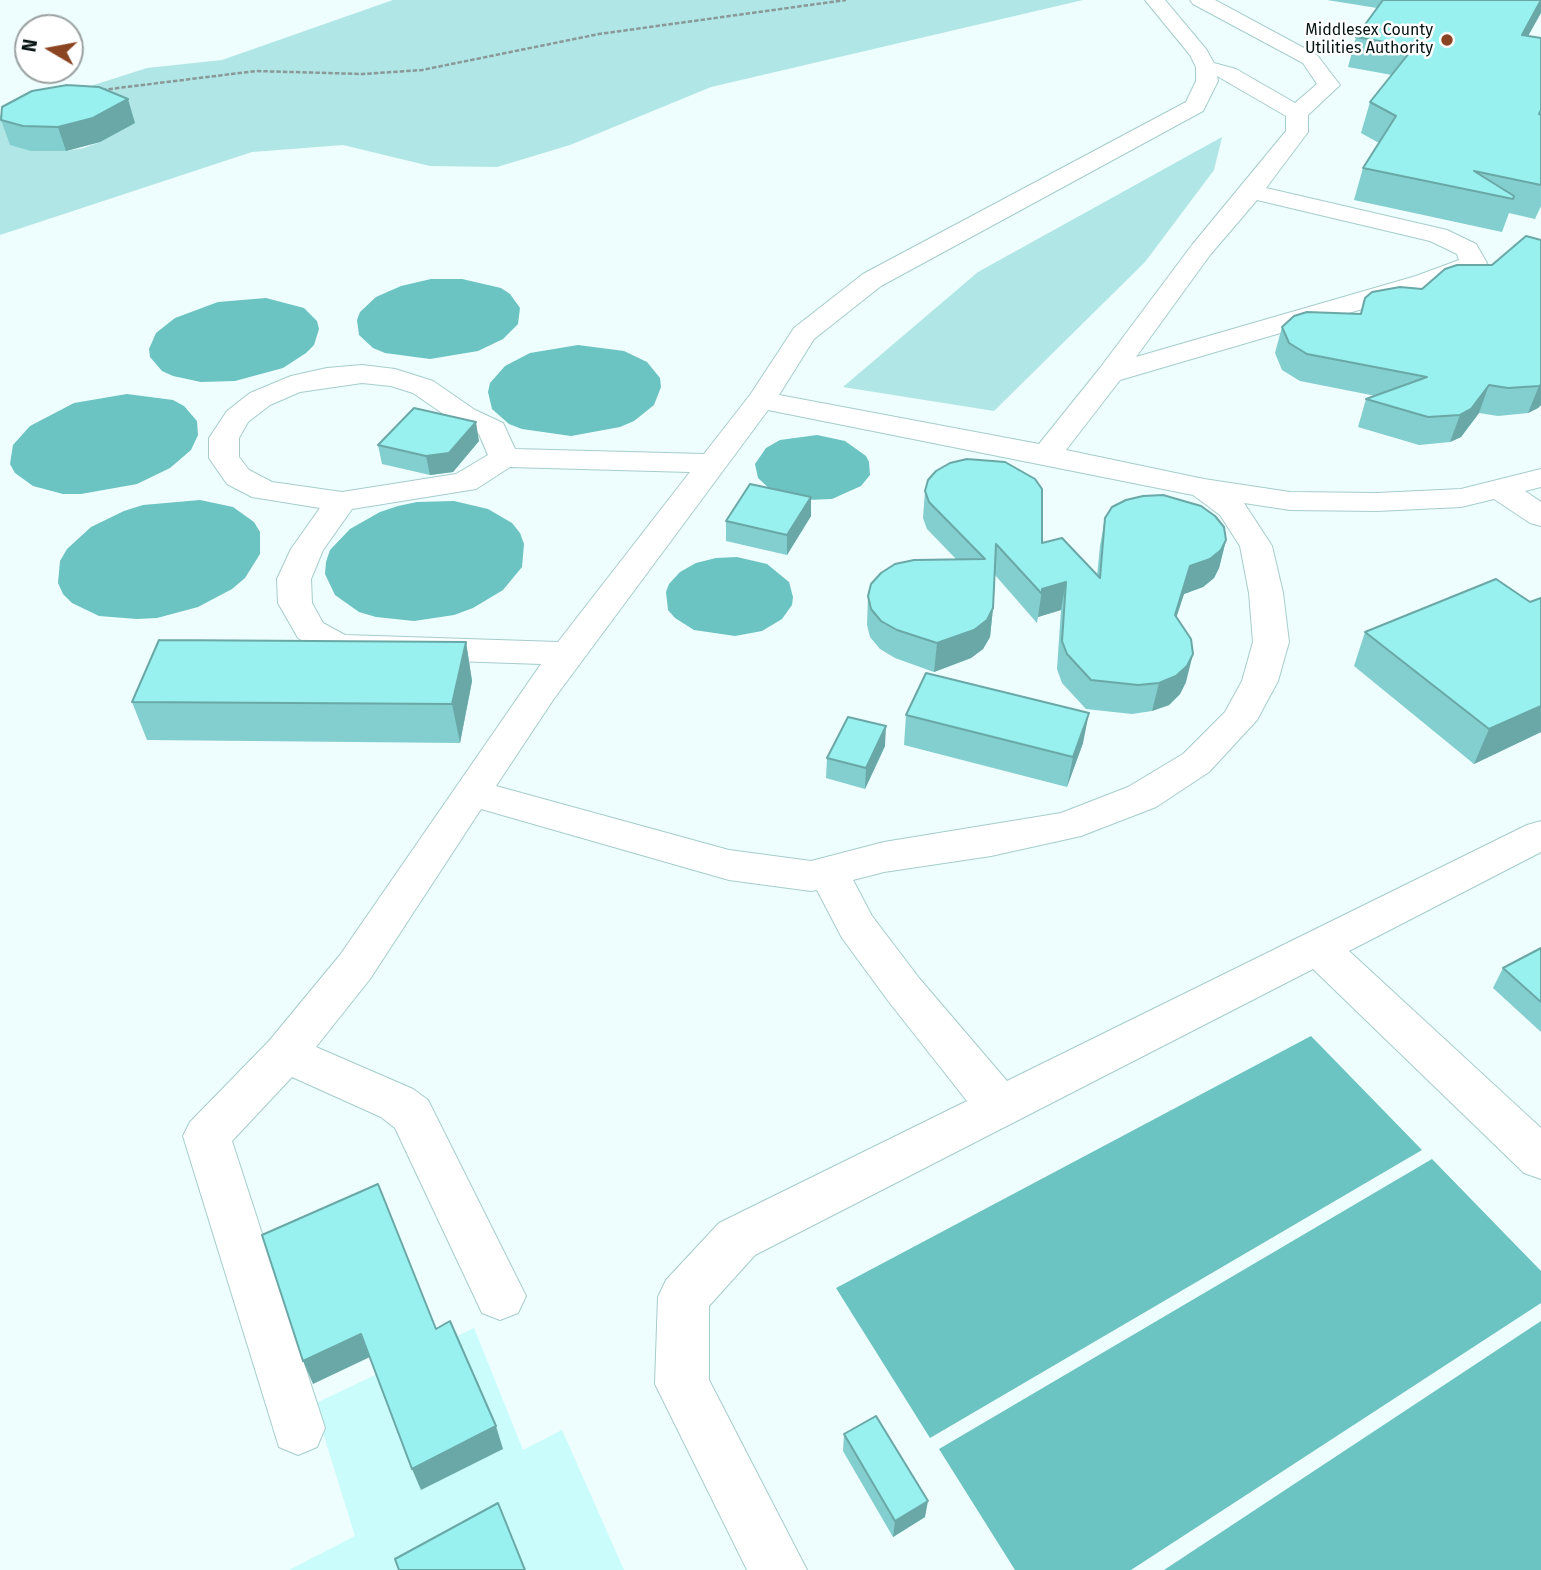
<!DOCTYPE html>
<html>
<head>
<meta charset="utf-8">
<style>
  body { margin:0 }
  #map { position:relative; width:1541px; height:1570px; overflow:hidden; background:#eefdfd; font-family:"Fira Sans",sans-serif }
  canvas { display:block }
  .north { position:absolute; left:14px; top:14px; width:70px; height:70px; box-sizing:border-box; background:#fff; border:2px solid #9ba1a1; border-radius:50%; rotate:280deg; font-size:19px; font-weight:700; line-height:28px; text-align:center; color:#061414 }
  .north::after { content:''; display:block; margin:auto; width:24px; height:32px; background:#8b4421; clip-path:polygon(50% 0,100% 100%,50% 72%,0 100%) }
</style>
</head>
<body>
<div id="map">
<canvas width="1541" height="1570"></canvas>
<div class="north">N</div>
</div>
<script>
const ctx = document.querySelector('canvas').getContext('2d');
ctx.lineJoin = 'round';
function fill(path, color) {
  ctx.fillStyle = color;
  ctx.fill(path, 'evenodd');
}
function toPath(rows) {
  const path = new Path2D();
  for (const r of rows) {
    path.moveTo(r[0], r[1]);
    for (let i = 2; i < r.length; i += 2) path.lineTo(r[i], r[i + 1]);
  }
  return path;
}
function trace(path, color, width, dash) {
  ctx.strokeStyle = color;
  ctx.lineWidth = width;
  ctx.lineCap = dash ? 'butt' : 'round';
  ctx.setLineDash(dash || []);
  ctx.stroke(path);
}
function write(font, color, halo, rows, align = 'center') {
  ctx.font = font + ' "Fira Sans",sans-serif';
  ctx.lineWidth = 5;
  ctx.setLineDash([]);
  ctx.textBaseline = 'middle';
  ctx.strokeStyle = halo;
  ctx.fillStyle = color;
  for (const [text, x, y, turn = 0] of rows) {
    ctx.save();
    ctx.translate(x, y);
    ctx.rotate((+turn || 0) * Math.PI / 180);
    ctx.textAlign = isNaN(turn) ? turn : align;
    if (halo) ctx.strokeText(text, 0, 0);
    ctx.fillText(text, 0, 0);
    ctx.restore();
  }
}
fill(toPath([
  [474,1328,523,1450,562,1430,624,1570,289,1570,355,1536,314,1404]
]), '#cafcfb');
fill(toPath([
  [393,0,1083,0,711,87,570,145,497,167,430,166,343,145,252,152,0,235,0,115,147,68,222,60],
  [119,129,100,142,84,148,66,151,31,151],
  [1222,137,1214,170,1145,262,994,411,843,387,978,272]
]), '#b0e6e6');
fill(toPath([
  [431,279,462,279,501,288,510,294,520,308,518,324,503,339,478,351,430,359,385,353,373,348,359,335,357,320,360,312,376,297,401,286],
  [266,298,304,308,317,321,319,329,314,345,306,353,283,368,235,381,201,382,173,376,162,371,150,357,149,349,156,333,175,318,218,302],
  [578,345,624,351,647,362,660,378,661,387,654,405,634,421,620,427,571,436,522,429,509,424,492,409,488,392,490,383,505,366,530,353],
  [127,394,173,400,184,406,197,421,198,435,191,450,170,468,137,484,81,494,63,494,33,486,15,473,10,464,13,445,30,426,74,403],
  [817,435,845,441,866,456,869,462,870,475,861,486,832,499,807,500,772,491,758,478,755,464,766,448,780,440],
  [200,500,233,507,254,522,260,532,260,554,245,578,232,589,198,607,157,618,137,619,99,616,72,603,63,594,58,583,60,561,67,549,91,527,124,511,143,505],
  [454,501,488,509,512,523,520,533,524,544,522,567,503,590,473,608,454,615,414,621,376,617,359,612,335,595,325,574,326,562,330,550,350,529,380,512,398,506,417,502],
  [737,557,767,564,789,582,793,597,792,605,782,619,762,631,735,636,694,630,675,618,668,610,666,592,669,584,680,572,696,563,716,558],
  [1311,1036,1422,1150,930,1438,836,1288],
  [1432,1159,1541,1271,1541,1303,1131,1570,1015,1570,939,1449],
  [1541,1321,1541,1570,1164,1570]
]), '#6bc3c2');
const minor = toPath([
  [1145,0,1165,0,1206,49,1214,63,1236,69,1295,103,1317,84,1303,63,1193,4,1190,0,1215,0,1317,55,1340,85,1308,115,1308,132,1266,188,1447,230,1476,244,1487,263,1483,268,1434,288,1120,380,1066,450,1204,479,1290,492,1377,493,1461,489,1541,469,1541,487,1525,491,1541,502,1541,526,1530,523,1494,499,1461,507,1377,511,1290,510,1244,503,1272,546,1283,593,1289,642,1278,681,1257,720,1209,772,1156,807,1081,836,991,856,884,872,853,880,872,916,919,978,1007,1081,1527,825,1541,821,1541,852,1349,951,1541,1128,1541,1179,1524,1173,1313,969,755,1255,709,1306,709,1380,807,1570,747,1570,655,1384,658,1297,666,1280,719,1223,967,1101,889,1002,842,938,817,890,811,891,729,880,481,809,370,979,316,1047,413,1089,428,1100,526,1296,518,1313,500,1320,482,1313,395,1128,381,1117,292,1077,232,1141,325,1428,317,1447,298,1455,279,1447,183,1136,190,1122,269,1041,340,955,541,664,338,657,326,654,298,638,278,603,277,579,291,549,320,508,252,497,227,484,209,458,209,438,227,411,250,393,291,376,327,368,362,365,395,369,433,381,475,410,503,423,515,449,704,454,750,395,794,328,863,274,1186,102,1196,81,1196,67,1190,55,1145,0],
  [1217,76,1286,116,1286,131,1192,245,1100,368,1039,444,779,395,814,339,881,286,1203,111,1218,81,1217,76],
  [1257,200,1430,241,1457,254,1459,260,1416,276,1136,357,1210,255,1257,200],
  [362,383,391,386,413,393,455,422,479,434,488,455,456,474,342,492,272,482,249,470,239,457,239,438,248,422,270,405,300,392,362,383],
  [768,410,1193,495,1220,515,1240,546,1249,593,1253,642,1242,681,1225,712,1183,754,1128,787,1061,813,884,842,811,861,729,850,496,786,553,700,768,410],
  [510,467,690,472,558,642,345,635,323,623,312,603,311,579,323,550,352,509,476,489,510,467]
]);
trace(minor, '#a6cdcc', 2);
trace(toPath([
  [102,90,256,71,363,74,422,70,599,34,846,0]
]), '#8a9898', 2.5, [4.5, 2]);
fill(minor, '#fff');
fill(toPath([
  [1327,0,1541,0,1528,36,1541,38,1541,206,1535,219,1509,213,1502,232,1354,200,1363,168,1379,143,1361,133,1370,102,1392,75,1348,67,1356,37,1377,8],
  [1,120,135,123,100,142,66,151,31,151,10,145],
  [1526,236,1541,405,1538,408,1528,413,1498,416,1479,413,1461,437,1450,442,1419,445,1358,427,1366,399,1376,396,1300,381,1282,370,1275,353,1282,327,1360,314,1365,298,1422,289,1492,265],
  [479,441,453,472,430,475,382,464,378,445],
  [925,491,1042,543,1097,576,1100,546,1105,518,1226,540,1219,568,1214,578,1203,587,1184,594,1176,617,1186,682,1180,694,1169,705,1152,711,1132,714,1086,709,1062,683,1057,669,1061,610,1038,617,1037,623,995,575,993,608,990,637,983,649,971,658,934,672,895,658,880,649,870,637,867,625,868,596,956,559,927,529,923,518],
  [811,516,787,555,726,541,726,521],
  [1541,598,1541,732,1474,764,1354,666,1365,632,1530,602],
  [466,642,472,681,460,743,147,740,132,702],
  [906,715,1083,743,1067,787,904,745],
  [885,746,865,789,826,778,827,758],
  [1541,948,1541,1032,1493,988,1503,968],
  [844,1434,925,1517,893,1537,843,1451]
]), '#83cece');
fill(toPath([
  [1541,1,1541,13,1512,65,1522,35],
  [128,99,135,123,100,142,66,151,58,127],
  [1489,385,1479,413,1461,437,1450,442,1460,415],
  [1541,385,1541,405,1538,408,1528,413,1539,386],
  [476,422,479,441,453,472,430,475,426,456],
  [811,497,811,516,787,555,787,535],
  [1226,540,1219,568,1214,578,1203,587,1184,594,1168,643,1175,615,1190,566],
  [1066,582,1061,610,1038,617,1042,589],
  [993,608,990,637,983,649,971,658,934,672,937,643],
  [466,642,472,681,460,743,452,704],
  [1193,654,1186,682,1180,694,1169,705,1152,711,1159,683],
  [1541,706,1541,732,1474,764,1489,729],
  [1089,713,1083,743,1067,787,1073,757],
  [886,726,885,746,865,789,866,768],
  [361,1334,370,1357,313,1384,303,1361],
  [496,1426,503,1449,421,1490,412,1469],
  [928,1501,925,1517,893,1537,895,1521]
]), '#6aa8a7');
const building = toPath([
  [1383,0,1541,0,1522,35,1541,38,1541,110,1539,114,1541,115,1541,185,1474,171,1514,196,1513,199,1363,168,1396,116,1370,102,1414,47,1356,37,1383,0],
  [67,85,99,87,128,99,93,118,58,127,23,126,1,120,2,107,32,91,67,85],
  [1526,236,1541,240,1541,385,1539,386,1508,388,1489,385,1471,409,1460,415,1428,417,1366,399,1427,377,1307,354,1289,343,1282,327,1294,316,1307,312,1361,314,1365,298,1372,292,1400,287,1422,289,1445,269,1457,265,1492,265,1526,236],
  [414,408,476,422,449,453,426,456,378,445,414,408],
  [967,459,1005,462,1035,479,1042,489,1042,543,1062,538,1100,578,1105,518,1112,507,1126,500,1143,496,1163,495,1201,506,1215,516,1224,527,1226,540,1221,550,1210,559,1190,566,1175,615,1191,639,1193,654,1187,666,1176,676,1159,683,1138,685,1091,680,1067,654,1062,641,1066,582,1042,589,1042,594,996,544,993,608,987,620,974,630,937,643,897,630,881,621,871,609,868,596,871,584,881,573,895,564,914,560,985,559,929,502,925,491,928,480,936,471,950,463,967,459],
  [750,484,811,497,787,535,726,521,750,484],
  [1496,579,1530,602,1541,598,1541,706,1489,729,1365,632,1496,579],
  [159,640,466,642,452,704,132,702,159,640],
  [926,673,1089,713,1073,757,906,715,926,673],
  [848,717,886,726,866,768,827,758,848,717],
  [1541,948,1541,1002,1503,968,1541,948],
  [378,1184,436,1329,450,1321,496,1426,412,1469,361,1334,303,1361,262,1235,378,1184],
  [876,1416,928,1501,895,1521,844,1434,876,1416],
  [498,1503,525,1570,399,1570,395,1559,498,1503]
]);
fill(building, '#98f0ef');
trace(building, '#6aa8a7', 2);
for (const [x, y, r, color] of [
  [1447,40,7,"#8b4421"]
]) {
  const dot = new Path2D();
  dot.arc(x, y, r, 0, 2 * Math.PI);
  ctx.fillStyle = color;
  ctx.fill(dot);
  trace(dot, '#fff', 2.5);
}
write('16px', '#061414', '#fff', [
  ["Middlesex County",1433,31],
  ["Utilities Authority",1433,49]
], 'right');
</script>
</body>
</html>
